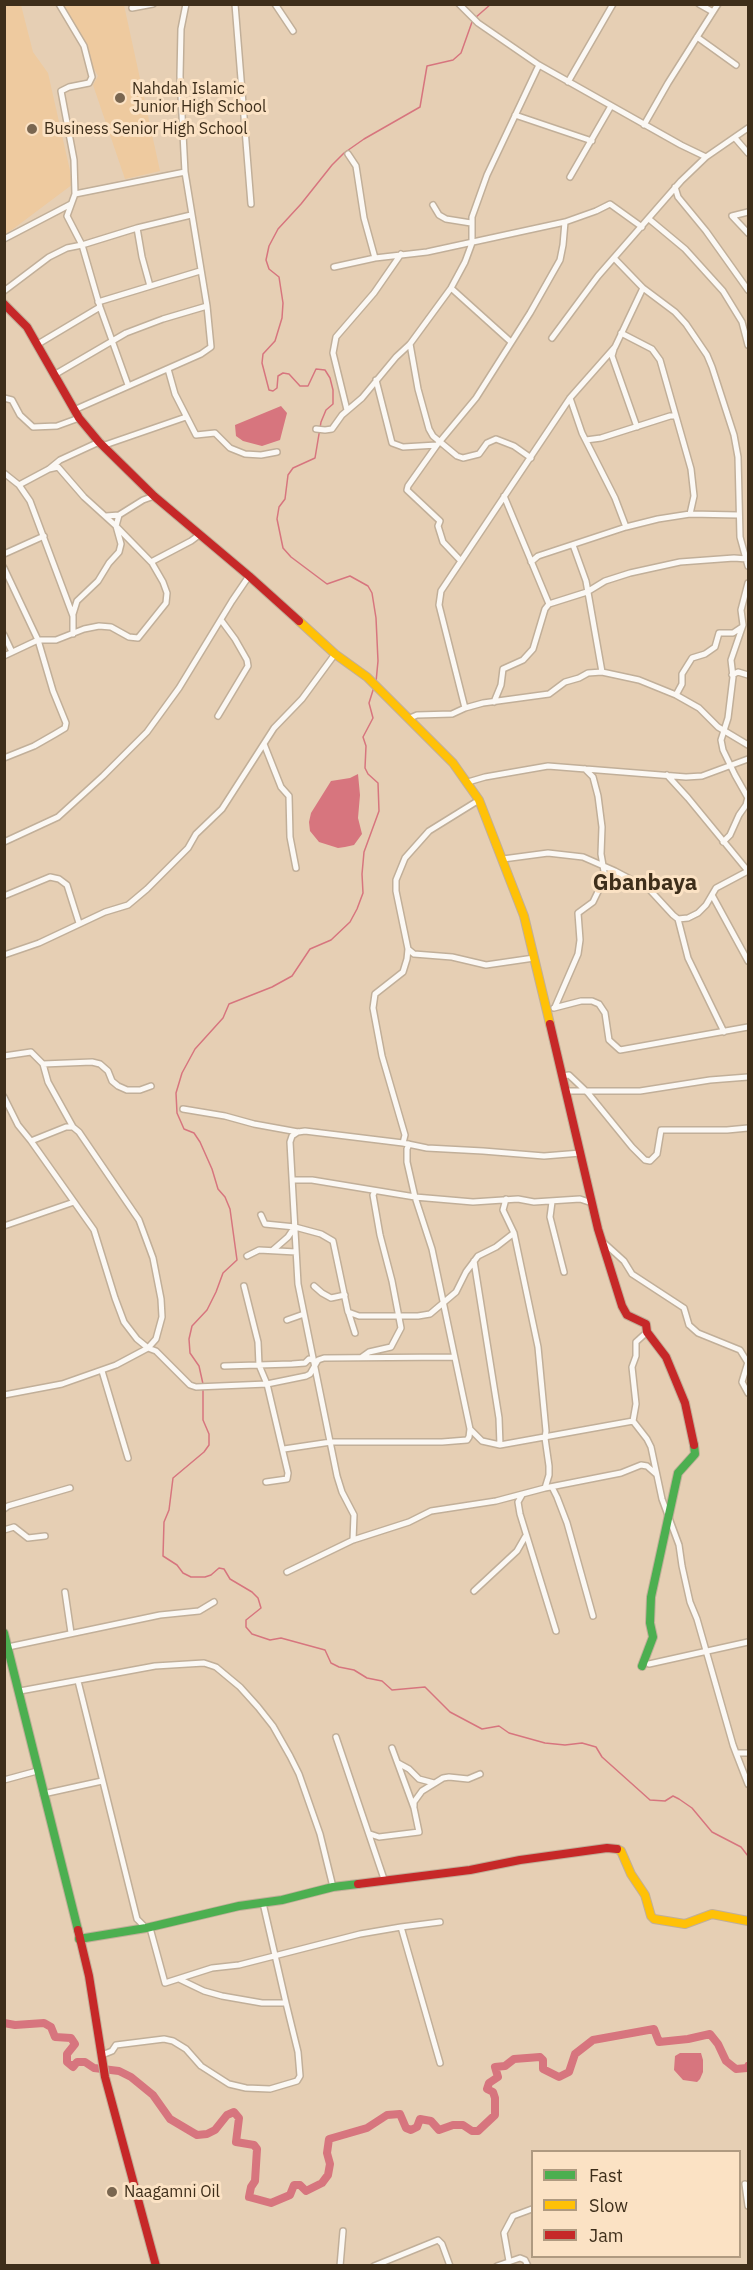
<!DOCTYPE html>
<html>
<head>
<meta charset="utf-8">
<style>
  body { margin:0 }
  #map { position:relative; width:753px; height:2270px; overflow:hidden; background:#e6cfb4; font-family:"IBM Plex Sans",sans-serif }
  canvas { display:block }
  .frame { position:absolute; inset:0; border:6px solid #3e2e1a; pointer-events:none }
  .legend { position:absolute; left:531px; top:2150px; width:210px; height:108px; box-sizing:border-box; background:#fbe2c4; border:2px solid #af9a80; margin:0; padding:8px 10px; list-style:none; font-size:18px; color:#3e2e1a }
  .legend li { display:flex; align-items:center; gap:12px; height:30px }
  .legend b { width:30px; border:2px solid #af9a80 }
</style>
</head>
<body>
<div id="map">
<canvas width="753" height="2270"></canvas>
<div class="frame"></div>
<ul class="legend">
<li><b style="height:8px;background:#4caf50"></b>Fast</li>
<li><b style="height:8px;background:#ffc107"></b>Slow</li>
<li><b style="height:8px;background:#c62828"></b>Jam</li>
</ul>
</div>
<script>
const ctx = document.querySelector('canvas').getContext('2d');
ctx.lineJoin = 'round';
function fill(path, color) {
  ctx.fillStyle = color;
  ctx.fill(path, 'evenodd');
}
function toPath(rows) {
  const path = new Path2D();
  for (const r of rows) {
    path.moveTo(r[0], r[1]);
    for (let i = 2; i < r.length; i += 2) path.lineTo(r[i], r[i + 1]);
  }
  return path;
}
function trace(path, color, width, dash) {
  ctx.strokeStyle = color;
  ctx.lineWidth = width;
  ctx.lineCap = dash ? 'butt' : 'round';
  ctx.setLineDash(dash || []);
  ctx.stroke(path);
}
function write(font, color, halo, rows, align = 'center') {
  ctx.font = font + ' "IBM Plex Sans",sans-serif';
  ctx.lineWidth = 6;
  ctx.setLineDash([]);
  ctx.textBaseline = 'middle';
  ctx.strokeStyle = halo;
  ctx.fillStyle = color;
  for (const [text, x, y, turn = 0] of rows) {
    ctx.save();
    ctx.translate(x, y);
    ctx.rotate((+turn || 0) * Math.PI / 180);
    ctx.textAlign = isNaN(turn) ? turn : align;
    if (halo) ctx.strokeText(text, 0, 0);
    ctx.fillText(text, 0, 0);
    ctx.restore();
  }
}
fill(toPath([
  [5,5,21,5,33,52,48,73,73,184,5,235],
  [59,5,124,5,160,171,125,179,93,85,98,76]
]), '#eeca9f');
fill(toPath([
  [281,406,287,413,280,440,262,446,243,441,236,436,235,425],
  [358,774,360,795,358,818,362,834,354,845,345,847,338,848,319,842,310,831,309,822,311,813,331,781,350,778],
  [680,2053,701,2053,703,2060,703,2072,700,2079,697,2082,683,2080,674,2070,675,2056]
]), '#d7757e');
trace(toPath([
  [475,18,491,4],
  [376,682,378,661,376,618,372,593,368,586,350,576,327,584,291,557,283,548,277,519,279,507,285,499,288,475,293,468,315,458,321,422,326,410,333,404,333,390,330,378,325,370,316,369,308,386,300,386,289,374,283,373,278,376,277,388,273,391,269,390,262,363,263,354,275,341,282,318,283,303,279,277,269,269,266,260,269,246,278,229,301,204,332,165,344,153,364,139,420,107,427,66,453,60,461,53,472,22],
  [203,1384,199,1366,190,1353,189,1339,192,1326,207,1310,216,1292,223,1273,237,1260,230,1209,225,1197,218,1189,212,1169,200,1142,194,1133,184,1129,177,1113,176,1093,182,1073,195,1049,223,1018,229,1004,272,987,292,976,310,949,331,940,350,922,357,909,363,893,362,874,364,852,379,811,378,783,368,774,365,768,366,746,363,737,373,718,369,703,374,687],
  [203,1389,203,1420,209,1434,209,1445,204,1452,173,1478,169,1510,164,1522,163,1556,177,1565,183,1573,191,1577,205,1577,211,1575,219,1568,224,1569,230,1579,252,1592,258,1598,261,1608,246,1620,246,1627,252,1634,270,1640,281,1638,325,1650,331,1663,339,1667,354,1670,367,1678,382,1681,392,1690,425,1687,450,1712,482,1729,499,1726,509,1733,545,1743,565,1745,582,1743,596,1747,602,1757,650,1800,665,1801,673,1796,679,1799,692,1808,712,1832,741,1847,748,1856]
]), '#d7757e', 1.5);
trace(toPath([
  [4,2023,15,2025,44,2023,51,2027,55,2037,71,2038,75,2044,67,2054,67,2062,73,2067,77,2062,85,2062,94,2068,119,2071,131,2077,153,2095,170,2119,197,2135,207,2134,215,2130,227,2115,234,2112,239,2118,236,2142,254,2145,257,2149,255,2181,251,2187,249,2197,271,2203,290,2195,294,2185,300,2185,306,2191,322,2183,328,2175,330,2164,327,2153,329,2139,367,2128,387,2115,400,2114,406,2128,411,2130,417,2127,420,2119,431,2121,439,2130,453,2125,463,2125,472,2131,478,2131,495,2115,495,2098,493,2092,487,2089,489,2083,498,2077,495,2067,505,2066,514,2059,540,2057,543,2060,543,2069,559,2077,569,2072,575,2054,593,2040,654,2029,659,2042,688,2039,710,2034,718,2044,726,2061,736,2069,747,2068,748,2066]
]), '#d7757e', 8);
const street = toPath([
  [59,4,84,46,92,77,89,83,69,87,61,91,74,160,75,194,67,216,82,245,100,307,128,385],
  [235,4,251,204],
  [275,4,293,31],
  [459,4,478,23,539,65,681,145,706,157],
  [699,4,713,12],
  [132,8,153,4],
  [697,37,736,65],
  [568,82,613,4],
  [515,115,592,141],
  [644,125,668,83,718,4],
  [735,138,748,153],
  [348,154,356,166,364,218,375,258],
  [570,177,611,106],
  [675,187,678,197,706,231,748,290],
  [75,194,185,172],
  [433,205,439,215,446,219,471,223],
  [748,212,732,216,748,233],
  [649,219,685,249,723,291,742,322,748,345],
  [137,228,142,257,150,286],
  [4,239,71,204],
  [614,258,643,288,675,312,686,324,707,355,712,367,734,435,738,457,740,537,748,566],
  [334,267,375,258,427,252,565,222,596,211,610,204,642,227],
  [451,288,511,342],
  [4,291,49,257,67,248,82,245,137,228,191,215],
  [98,302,200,271],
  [621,333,652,349,660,360,691,469,694,496,690,514],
  [552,338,598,276,681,181,706,157,748,128],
  [38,344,100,307],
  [410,344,418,389,429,429,433,436,457,456,463,458,479,454,487,443,496,439,514,446,531,458],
  [614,349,612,356,637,427],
  [168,369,175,394,196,435,215,433,230,448,245,454,261,455,277,452],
  [54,375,126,333,163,319,207,306],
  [376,380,392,443,403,447,437,445],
  [4,398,12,400,20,415,33,427,57,426,79,418],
  [570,398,582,433,615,498,626,527],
  [74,410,201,354,211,347,207,306,185,172,180,76,181,29,186,4],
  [347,410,333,353,336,337,374,293,401,254],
  [316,429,325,430,332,429,342,415,362,398,396,357,410,344,451,288,465,262,472,243,472,217,487,175,539,65],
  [586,440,601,438,670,416,675,416],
  [102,446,186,417],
  [4,473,19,485,30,501,73,616,73,634],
  [19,485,49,469,60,460,99,442],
  [504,496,549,604],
  [106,516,119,515,143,500,154,496],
  [573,545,586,581,602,672,639,680,676,695,699,708,718,727,748,745],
  [4,554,44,536],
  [460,560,443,542,438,526,440,521,407,490,408,486,437,445,476,398,530,313,560,260,563,245,565,222],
  [151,562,191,541,199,535],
  [531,562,538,556,626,527,658,519,690,514,738,515],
  [4,568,38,640,53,691,66,723,65,728,55,734,34,746,4,758],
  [748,583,741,610,743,625,731,660,733,677,728,718,721,740,723,750,735,775,748,798],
  [73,614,77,601,98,581,109,563,119,552,121,544,116,526,119,515],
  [4,635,12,652],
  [4,656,38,640,56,640,84,629,99,626,111,627,129,637,138,638,166,603,167,593,163,582,152,563,116,526,84,497,58,467,49,469],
  [732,675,738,672,748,675],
  [676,695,682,684,682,674,692,658,705,654,715,647,719,633,733,633,742,627],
  [494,702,501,685,503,669,523,660,533,649,545,609,549,604,587,592,605,581,630,573,680,562,734,558,747,559],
  [465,708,483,703,549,694,565,682,579,678,588,673,602,672],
  [218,716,248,666,247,660,235,639,221,620],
  [410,718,417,715,452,714,465,708,439,605,441,591,570,398,615,347,643,288],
  [264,744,281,787,289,796,290,837,296,868],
  [468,782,485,777,548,766,686,777,702,776,748,759],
  [4,842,58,817,103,776,147,732,179,688,232,601,249,576],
  [723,842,730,835,739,815,746,805,748,797],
  [503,859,548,853,583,857,615,871,649,889,673,915,678,919,688,918,698,913,706,905,716,888,748,871,688,798,667,775],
  [712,895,748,961],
  [4,896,50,877,59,879,67,885,79,923],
  [678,919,688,958,724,1032],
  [408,949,414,954,452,957,486,965,534,958],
  [4,955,39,943,105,912,128,905,147,889,188,848,196,834,222,809,274,728,302,699,335,654],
  [555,1007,578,954,580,940,578,913,593,902,605,877,601,854,602,827,598,796,593,777,585,769],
  [554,1008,581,1001,592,1001,599,1004,605,1013,609,1040,620,1050,748,1027],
  [4,1056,31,1052,43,1064,92,1062,100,1064,108,1071,112,1081,118,1086,127,1090,140,1090,151,1086],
  [43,1064,48,1082,73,1127],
  [562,1076,569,1075,588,1093,632,1147,645,1160,650,1161,657,1154,661,1130,727,1130,748,1128],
  [566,1091,640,1091,710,1080,748,1077],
  [4,1097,18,1125,31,1141,66,1127,73,1127,79,1132,139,1220,153,1258,161,1299,162,1317,156,1339,148,1348,116,1365,62,1384,4,1395],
  [183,1109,225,1116,254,1124,298,1132,305,1131,403,1143,427,1148,483,1151,544,1156,581,1153],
  [298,1132,292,1136,290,1142,298,1284,337,1476,342,1492,354,1515,353,1540],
  [31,1141,94,1230,115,1298,124,1322,137,1339,148,1348,156,1351,190,1385,196,1387,267,1384,306,1376,310,1374,318,1360,324,1358,454,1357],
  [403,1143,405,1135,382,1056,373,1008,375,994,403,972,407,959,408,949,396,891,396,880,405,858,429,831,479,800],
  [293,1180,312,1180,415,1197,473,1202,518,1199,534,1202,580,1199,592,1203],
  [506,1199,503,1210,514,1233,538,1347,546,1431,545,1438,549,1466,549,1475,545,1488],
  [552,1202,550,1217,564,1272],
  [261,1215,265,1224,295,1227,321,1234,333,1241,348,1312,359,1316,418,1316,430,1314,456,1292,466,1272,478,1256,496,1247,514,1233],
  [4,1226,74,1202],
  [603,1242,624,1261,632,1274,684,1308,689,1325,698,1333,740,1350,748,1363],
  [273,1250,288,1237,294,1228],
  [247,1256,259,1250,296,1252],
  [474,1261,499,1418,500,1445],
  [244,1286,258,1342,259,1365,267,1384,288,1473,287,1479,266,1482],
  [314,1286,322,1293,331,1298,345,1295],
  [349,1314,355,1333],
  [287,1320,304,1314],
  [647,1332,636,1342,636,1356,632,1367,636,1404,633,1421,647,1439,651,1447,662,1499,679,1545,682,1566,690,1602,697,1619,733,1745,736,1753,748,1753],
  [362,1357,369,1352,391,1347,401,1328,392,1281,380,1235,373,1195,375,1191],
  [748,1362,742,1382,748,1393],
  [224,1366,292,1364,305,1363,309,1359,313,1360],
  [102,1371,128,1458],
  [470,1429,482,1441,500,1445,633,1421],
  [284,1449,331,1442,442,1442,467,1440,469,1437,470,1429,432,1249,415,1197,407,1162,407,1149,409,1144],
  [552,1487,557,1497,567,1523,593,1616],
  [522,1495,518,1502,520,1514,556,1631],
  [4,1509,8,1506,70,1488],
  [4,1530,14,1527,28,1538,45,1536],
  [287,1572,353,1540,409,1522,431,1511,496,1501,545,1488,621,1473,641,1465,647,1466,656,1474],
  [474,1591,517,1551,525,1537],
  [65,1592,71,1633],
  [8,1647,160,1615,199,1611,214,1602],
  [649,1664,748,1642],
  [78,1681,137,1919,146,1928],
  [20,1691,155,1666,204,1663,216,1667,240,1687,258,1707,273,1726,290,1756,299,1774,320,1834,333,1887],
  [336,1737,384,1879],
  [736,1753,748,1784],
  [398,1763,409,1769,419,1779,434,1783],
  [4,1780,37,1771],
  [43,1794,102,1781],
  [414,1806,414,1802,422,1791,443,1778,449,1777,468,1779,480,1774],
  [370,1834,379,1837,419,1832,414,1808,392,1748],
  [263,1903,286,2003],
  [401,1927,440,1922],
  [150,1928,165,1983,212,1968,239,1965,360,1934,401,1927,440,2063],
  [102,2055,112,2051,116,2045,164,2039,173,2041,186,2049,201,2066,229,2084,246,2088,270,2089,297,2081,300,2076,298,2052,286,2003,262,2003,222,1996,204,1991,179,1979],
  [745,2184,748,2206],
  [509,2261,504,2233,513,2216,532,2209],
  [340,2266,343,2231],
  [374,2266,438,2240,442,2244,450,2266],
  [497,2266,520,2258,525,2260,528,2266]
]);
const fast = toPath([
  [4,1633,78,1930],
  [642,1666,653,1637,650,1623,651,1597,678,1473,695,1454,694,1445],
  [79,1939,146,1928,239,1906,282,1900,333,1887,358,1884]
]);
const slow = toPath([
  [299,621,335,654,367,677,453,763,479,800,524,916,550,1024],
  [617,1849,621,1851,631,1874,645,1895,651,1916,654,1919,685,1924,712,1914,748,1921]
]);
const jam = toPath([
  [4,304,27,327,79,418,99,442,154,496,249,576,299,621],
  [550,1024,598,1229,622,1306,627,1315,646,1324,647,1332,666,1357,685,1403,694,1445],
  [358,1884,470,1870,520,1860,607,1848,617,1849],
  [78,1930,89,1976,105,2077,156,2266]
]);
trace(street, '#c1af99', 8);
trace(fast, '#c1af99', 10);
trace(slow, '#c1af99', 10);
trace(jam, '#c1af99', 10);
trace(street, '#fbf8f4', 5);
trace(fast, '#4caf50', 8);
trace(slow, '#ffc107', 8);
trace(jam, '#c62828', 8);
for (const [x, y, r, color] of [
  [120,98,6,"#796650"],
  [32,129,6,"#796650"],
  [112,2192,6,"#796650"]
]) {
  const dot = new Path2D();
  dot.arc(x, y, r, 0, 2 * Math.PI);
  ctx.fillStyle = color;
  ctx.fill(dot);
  trace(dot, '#fbe2c4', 2);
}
write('16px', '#3e2e1a', '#fbe2c4', [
  ["Nahdah Islamic",132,89],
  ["Junior High School",132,107],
  ["Business Senior High School",44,129],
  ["Naagamni Oil",124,2192]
], 'left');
write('bold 22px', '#3e2e1a', '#fbe2c4', [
  ["Gbanbaya",645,884]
]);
</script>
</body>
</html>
